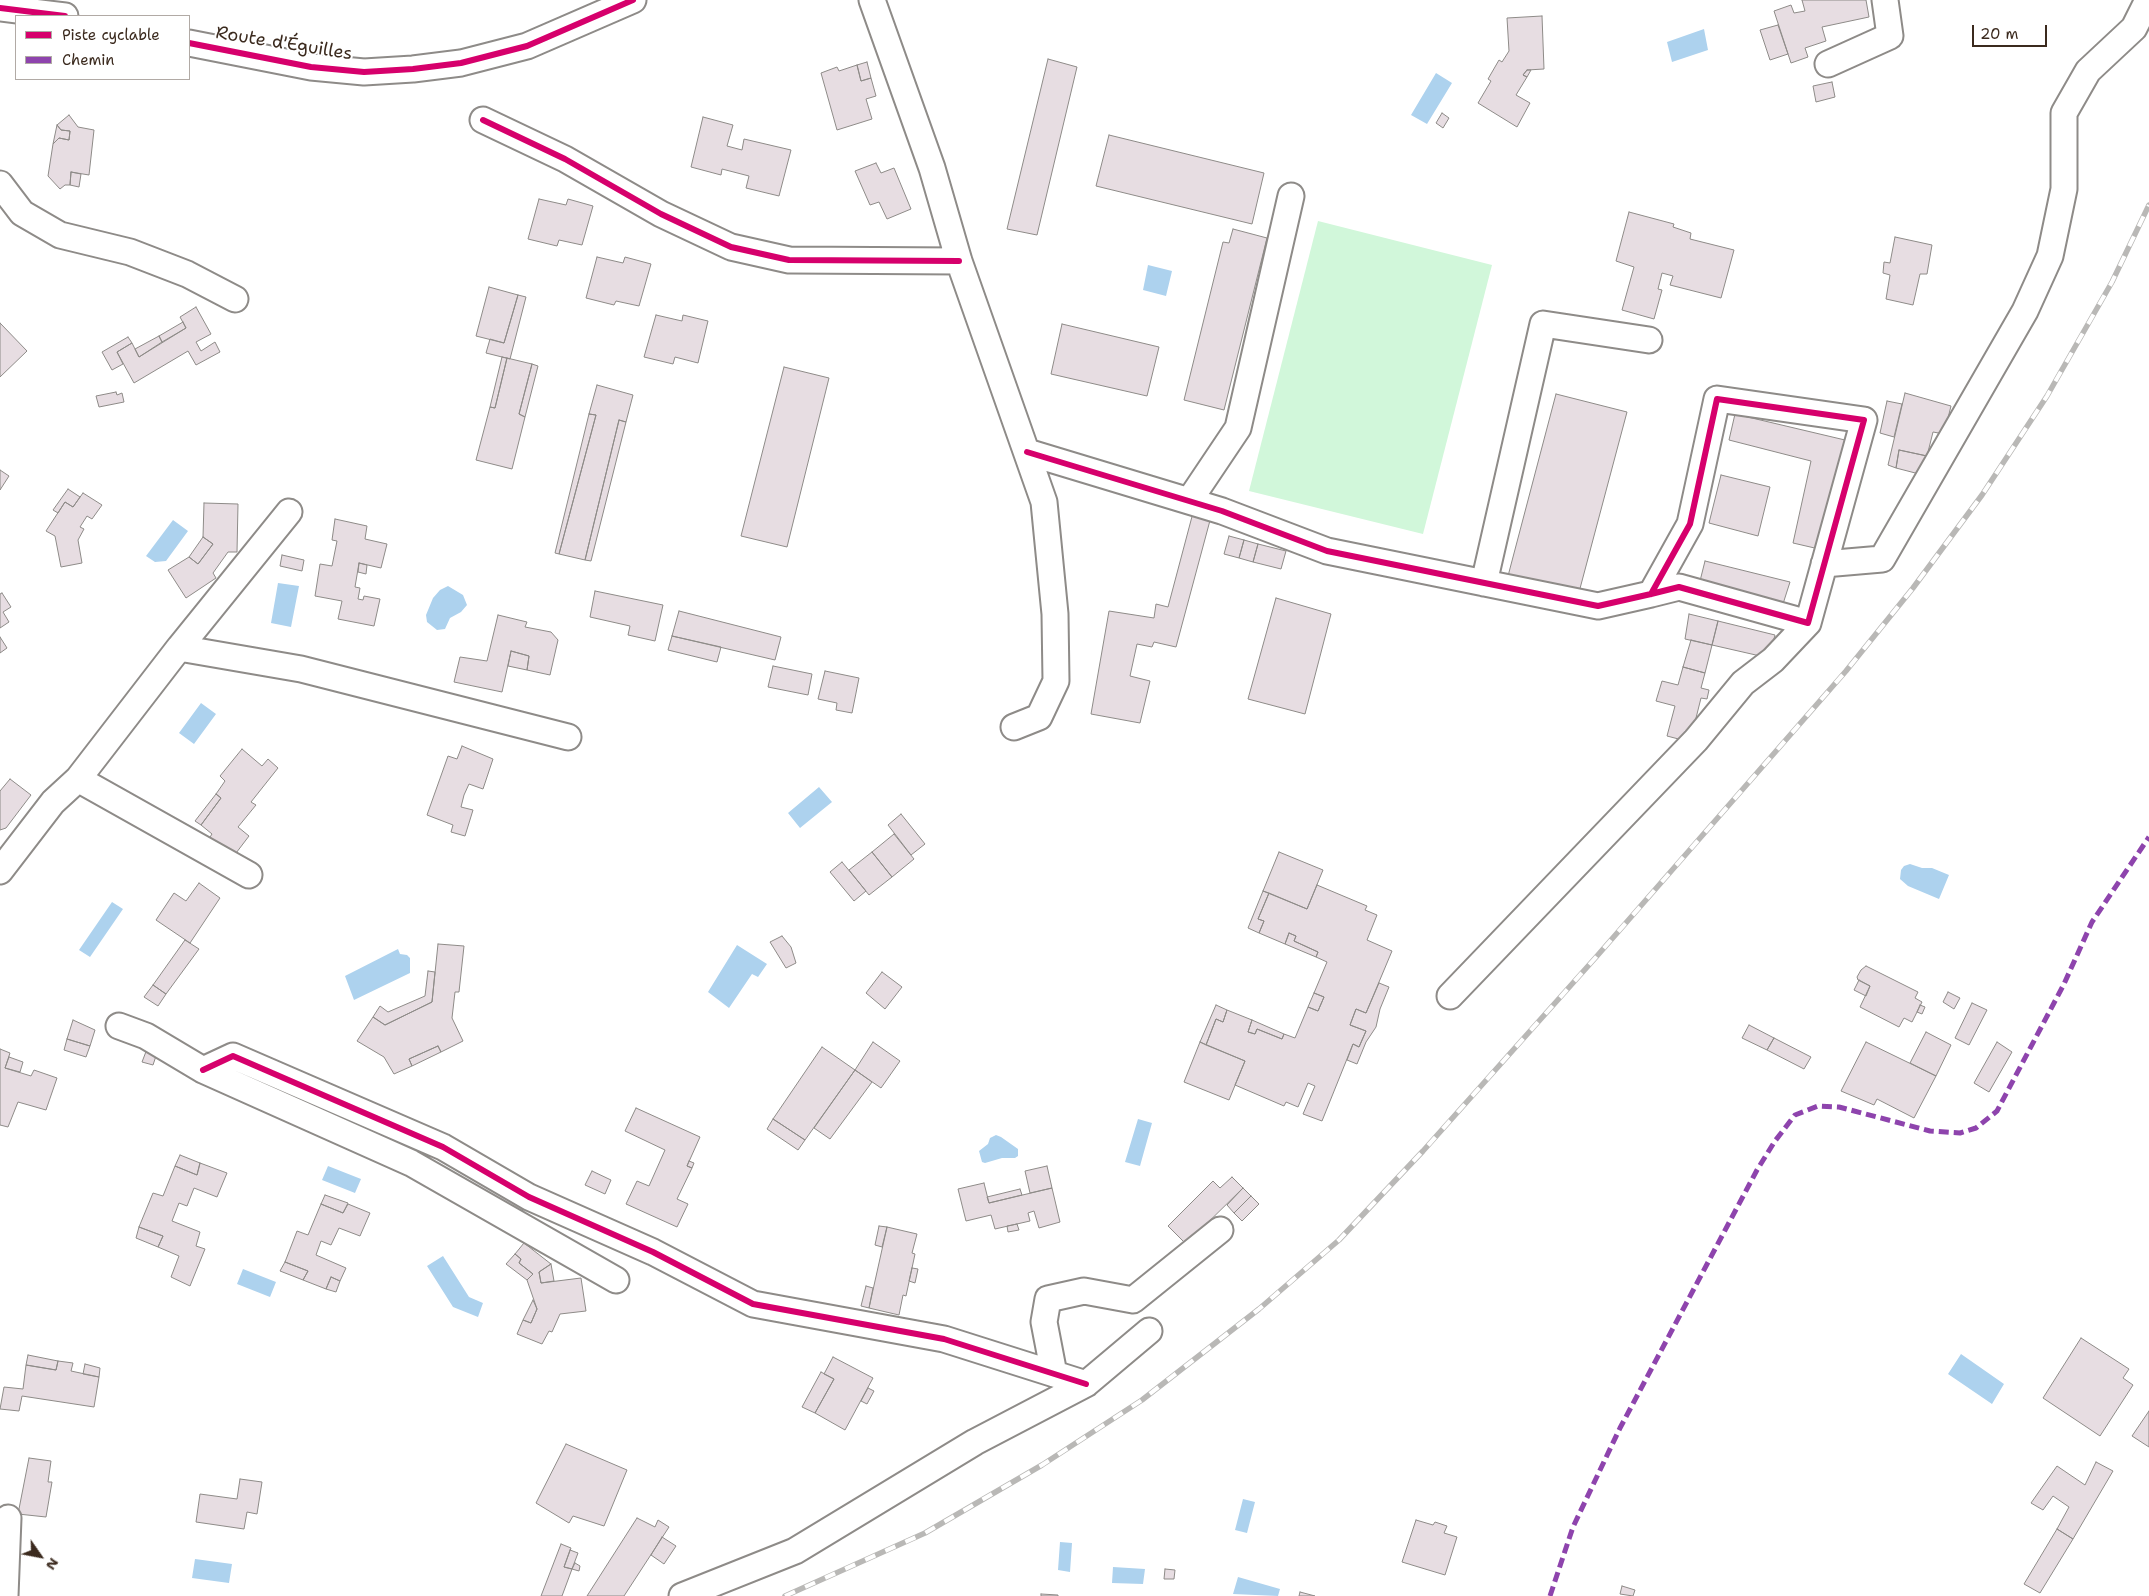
<!DOCTYPE html>
<html>
<head>
<meta charset="utf-8">
<style>
  body { margin:0 }
  #map { position:relative; width:2149px; height:1596px; overflow:hidden; background:#fff; font-family:"Shantell Sans",sans-serif }
  canvas { display:block }
  .legend { position:absolute; left:15px; top:15px; width:175px; height:65px; box-sizing:border-box; background:#fff; border:1px solid #b1aaa5; margin:0; padding:6px 9px; list-style:none; font-size:15px; color:#3b2a1e }
  .legend li { display:flex; align-items:center; gap:10px; height:25px }
  .legend b { width:25px; border:1px solid #b1aaa5 }
  .north { position:absolute; left:15px; top:1531px; width:50px; height:50px; -webkit-text-stroke:4px #fff; paint-order:stroke; rotate:123deg; font-size:14px; font-weight:700; line-height:20px; text-align:center; color:#3b2a1e }
  .north::after { content:''; display:block; margin:auto; width:18px; height:22px; background:#3b2a1e; clip-path:polygon(50% 0,100% 100%,50% 72%,0 100%) }
  .scale { position:absolute; left:1972px; top:25px; width:75px; height:22px; box-sizing:border-box; border:2px solid #3b2a1e; border-top:0; padding-left:6px; font-size:15px; line-height:18px; white-space:nowrap; color:#3b2a1e; -webkit-text-stroke:4px #fff; paint-order:stroke }
</style>
</head>
<body>
<div id="map">
<canvas width="2149" height="1596"></canvas>
<ul class="legend">
<li><b style="height:6px;background:#d6006c"></b>Piste cyclable</li>
<li><b style="height:6px;background:#8e44ad"></b>Chemin</li>
</ul>
<div class="north">N</div>
<div class="scale">20 m</div>
</div>
<script>
const ctx = document.querySelector('canvas').getContext('2d');
ctx.lineJoin = 'round';
function fill(path, color) {
  ctx.fillStyle = color;
  ctx.fill(path, 'evenodd');
}
function toPath(rows) {
  const path = new Path2D();
  for (const r of rows) {
    path.moveTo(r[0], r[1]);
    for (let i = 2; i < r.length; i += 2) path.lineTo(r[i], r[i + 1]);
  }
  return path;
}
function trace(path, color, width, dash) {
  ctx.strokeStyle = color;
  ctx.lineWidth = width;
  ctx.lineCap = dash ? 'butt' : 'round';
  ctx.setLineDash(dash || []);
  ctx.stroke(path);
}
function write(font, color, halo, rows, align = 'center') {
  ctx.font = font + ' "Shantell Sans",sans-serif';
  ctx.lineWidth = 4;
  ctx.setLineDash([]);
  ctx.textBaseline = 'middle';
  ctx.strokeStyle = halo;
  ctx.fillStyle = color;
  for (const [text, x, y, turn = 0] of rows) {
    ctx.save();
    ctx.translate(x, y);
    ctx.rotate((+turn || 0) * Math.PI / 180);
    ctx.textAlign = isNaN(turn) ? turn : align;
    if (halo) ctx.strokeText(text, 0, 0);
    ctx.fillText(text, 0, 0);
    ctx.restore();
  }
}
fill(toPath([
  [1318,221,1492,265,1423,534,1249,491]
]), '#d1f7da');
fill(toPath([
  [1704,29,1708,50,1672,62,1667,42],
  [1436,73,1452,83,1427,124,1411,115],
  [1148,265,1172,271,1166,296,1143,290],
  [173,520,188,531,166,561,155,562,146,556],
  [278,583,299,586,291,627,271,623],
  [448,586,463,595,467,605,461,612,450,618,445,629,437,630,427,622,426,615,433,598,440,590],
  [201,703,216,714,194,744,179,733],
  [819,787,832,802,800,828,788,813],
  [1910,864,1922,868,1932,868,1949,875,1939,899,1908,886,1900,879,1901,870,1904,866],
  [112,902,123,909,90,957,79,950],
  [737,945,767,964,758,977,752,974,729,1008,708,992],
  [398,949,400,954,407,955,410,958,410,973,354,1000,345,976],
  [1138,1119,1152,1123,1140,1166,1125,1162],
  [996,1135,1001,1137,1018,1149,1018,1156,1015,1158,1002,1158,985,1163,982,1162,979,1151,988,1144,990,1138],
  [328,1166,361,1179,355,1193,322,1180],
  [443,1256,469,1297,483,1303,478,1317,453,1307,427,1266],
  [243,1269,276,1282,270,1297,237,1284],
  [1961,1354,2004,1384,1992,1404,1948,1374],
  [1243,1499,1255,1502,1247,1533,1235,1530],
  [1060,1542,1072,1543,1070,1572,1058,1570],
  [195,1559,232,1564,229,1583,192,1578],
  [1113,1567,1145,1569,1143,1584,1112,1583],
  [1238,1577,1280,1589,1278,1596,1233,1594]
]), '#add2ee');
const building = toPath([
  [1802,0,1866,0,1869,17,1822,27,1826,41,1805,48,1808,57,1791,63,1774,11,1791,5,1794,13,1805,11,1802,0],
  [1542,16,1544,69,1527,70,1523,75,1527,77,1516,95,1530,103,1517,127,1478,103,1491,81,1488,79,1499,60,1502,62,1509,51,1507,18,1542,16],
  [1778,25,1788,54,1770,60,1760,30,1778,25],
  [1048,59,1077,67,1037,235,1007,229,1048,59],
  [867,62,871,78,861,81,857,65,867,62],
  [857,65,861,81,871,78,876,96,866,99,872,119,837,130,821,73,837,67,839,71,857,65],
  [1527,70,1531,70,1527,77,1523,75,1527,70],
  [1832,82,1835,97,1816,102,1813,86,1832,82],
  [1442,113,1449,118,1443,128,1436,123,1442,113],
  [69,115,78,127,94,130,89,175,71,172,70,185,65,185,60,189,48,176,53,144,59,138,69,140,70,131,61,130,57,125,69,115],
  [703,117,733,125,727,146,742,150,744,139,791,150,779,196,746,188,749,176,722,169,721,175,691,167,703,117],
  [57,125,61,130,70,131,69,140,59,138,53,144,57,125],
  [1109,135,1264,173,1252,224,1096,186,1109,135],
  [876,163,881,173,894,168,911,209,887,219,879,202,870,205,855,171,876,163],
  [71,172,81,174,79,187,70,185,71,172],
  [539,199,566,205,568,199,593,206,582,245,559,240,557,246,528,239,539,199],
  [1629,212,1674,224,1673,227,1691,233,1690,239,1734,250,1721,298,1670,285,1673,276,1662,273,1658,289,1662,290,1654,319,1622,310,1634,267,1616,261,1629,212],
  [1233,229,1267,238,1224,410,1184,400,1223,242,1229,243,1233,229],
  [1895,237,1932,245,1927,274,1920,274,1913,305,1886,299,1890,275,1883,273,1884,262,1890,263,1895,237],
  [597,257,623,263,625,257,651,264,639,306,616,301,614,305,586,298,597,257],
  [489,287,518,295,504,343,476,336,489,287],
  [518,295,526,297,510,359,486,353,490,339,504,343,518,295],
  [196,307,211,334,196,342,201,351,215,342,220,352,196,365,188,351,134,383,117,352,132,343,139,357,186,328,180,317,196,307],
  [656,315,682,321,683,315,708,321,698,363,675,357,673,364,644,357,656,315],
  [183,322,186,328,162,342,159,336,183,322],
  [0,323,27,351,0,377,0,323],
  [1062,324,1159,347,1147,396,1051,374,1062,324],
  [159,336,162,342,139,357,135,349,159,336],
  [128,337,132,343,117,352,123,364,112,370,102,352,128,337],
  [502,357,507,358,495,408,490,407,502,357],
  [507,358,532,364,519,414,525,417,512,469,476,460,490,407,495,408,507,358],
  [532,364,538,366,525,417,519,414,532,364],
  [784,367,829,378,787,547,741,536,784,367],
  [597,385,633,395,626,422,619,420,585,560,559,554,596,415,589,414,597,385],
  [116,392,117,395,122,393,124,402,99,407,96,396,116,392],
  [1905,393,1951,406,1944,434,1933,432,1927,456,1899,450,1896,468,1888,465,1905,393],
  [1556,394,1627,412,1578,596,1508,576,1556,394],
  [1887,401,1902,404,1894,437,1880,433,1887,401],
  [589,414,596,415,559,554,555,553,589,414],
  [1735,414,1845,440,1819,549,1793,543,1811,461,1729,440,1735,414],
  [619,420,626,422,591,561,585,560,619,420],
  [1899,450,1927,456,1923,475,1896,468,1899,450],
  [0,470,9,476,0,490,0,470],
  [1721,475,1770,487,1758,536,1709,523,1721,475],
  [68,489,80,497,73,507,65,502,58,513,53,510,68,489],
  [83,493,102,505,92,519,87,516,80,527,84,529,78,540,82,563,61,567,55,536,46,531,65,502,73,507,83,493],
  [204,503,238,504,237,552,228,552,213,573,216,578,186,598,168,570,189,557,198,564,213,544,203,537,204,503],
  [1194,509,1212,513,1176,647,1154,642,1152,647,1137,644,1130,676,1150,681,1140,723,1091,714,1109,611,1154,618,1156,604,1168,607,1194,509],
  [335,519,367,526,365,539,387,544,381,568,359,563,355,587,360,588,358,599,363,600,364,596,380,599,374,626,338,619,342,601,315,596,320,564,332,566,337,541,332,540,335,519],
  [1229,536,1244,540,1239,558,1224,554,1229,536],
  [203,537,213,544,198,564,189,557,203,537],
  [1244,540,1258,544,1253,562,1239,558,1244,540],
  [1258,544,1286,551,1281,569,1253,562,1258,544],
  [282,555,304,560,302,571,280,566,282,555],
  [1705,561,1790,582,1782,607,1699,585,1705,561],
  [359,563,367,565,366,574,358,572,359,563],
  [595,591,663,605,655,641,628,635,630,626,590,617,595,591],
  [2,593,11,607,3,612,9,622,0,628,0,594,2,593],
  [1276,598,1331,614,1305,714,1248,699,1276,598],
  [679,611,781,637,775,660,672,636,679,611],
  [1689,614,1718,621,1712,645,1685,639,1689,614],
  [498,615,527,622,525,627,551,632,558,640,550,675,527,670,529,656,511,651,502,692,454,682,460,657,487,661,498,615],
  [1718,621,1775,635,1769,658,1712,645,1718,621],
  [672,636,721,647,717,662,668,650,672,636],
  [0,637,7,648,0,653,0,637],
  [1691,640,1712,645,1705,673,1683,667,1691,640],
  [511,651,529,656,527,670,508,666,511,651],
  [773,666,812,674,808,695,768,687,773,666],
  [1683,667,1705,673,1701,688,1709,690,1707,699,1701,698,1690,742,1667,736,1675,706,1656,701,1662,681,1678,685,1683,667],
  [825,671,859,678,852,713,836,710,837,703,818,699,825,671],
  [462,746,493,759,483,789,469,784,464,795,461,807,473,810,465,836,451,832,453,825,427,815,448,756,457,759,462,746],
  [242,749,262,766,268,759,278,768,251,802,256,805,238,827,249,836,230,861,206,843,212,834,201,825,221,798,216,794,225,781,220,776,242,749],
  [10,779,31,795,6,828,0,830,0,791,10,779],
  [216,794,221,798,201,825,195,821,216,794],
  [901,814,925,844,911,855,888,825,901,814],
  [894,834,914,859,892,877,872,852,894,834],
  [872,852,892,877,869,895,849,870,872,852],
  [1279,852,1323,870,1307,909,1263,891,1279,852],
  [842,862,866,891,854,901,830,872,842,862],
  [199,883,220,898,190,943,156,920,174,893,186,901,199,883],
  [1317,885,1367,906,1365,910,1377,915,1367,940,1392,951,1366,1013,1356,1009,1350,1025,1366,1031,1359,1047,1353,1044,1322,1121,1303,1114,1315,1086,1308,1083,1298,1107,1286,1102,1284,1106,1235,1085,1245,1061,1206,1045,1216,1019,1223,1022,1227,1010,1252,1020,1248,1032,1255,1034,1257,1029,1282,1039,1284,1034,1295,1038,1308,1007,1318,1011,1324,997,1314,993,1327,962,1316,957,1318,952,1294,941,1296,936,1289,933,1285,944,1259,933,1264,921,1258,919,1269,893,1307,909,1317,885],
  [1263,891,1269,893,1258,919,1264,921,1259,933,1248,928,1263,891],
  [1289,933,1296,936,1294,941,1318,952,1316,957,1285,944,1289,933],
  [782,936,791,947,796,963,786,968,770,942,782,936],
  [185,940,199,949,166,994,153,985,185,940],
  [438,944,464,946,459,992,455,992,452,1018,463,1041,441,1052,438,1046,409,1059,412,1066,394,1074,384,1057,357,1041,373,1017,385,1025,432,1002,438,944],
  [1866,966,1918,992,1915,998,1922,1002,1912,1022,1904,1018,1899,1027,1860,1007,1870,986,1858,980,1857,977,1861,970,1866,966],
  [428,971,435,972,432,1002,385,1025,373,1017,380,1006,388,1012,425,996,428,971],
  [882,972,902,987,885,1009,866,993,882,972],
  [1859,980,1870,986,1866,996,1854,990,1859,980],
  [1379,983,1389,987,1380,1009,1376,1027,1366,1042,1357,1064,1347,1060,1353,1044,1359,1047,1366,1031,1350,1025,1356,1009,1366,1013,1379,983],
  [153,985,166,994,158,1006,144,997,153,985],
  [1948,992,1960,998,1954,1009,1943,1002,1948,992],
  [1314,993,1324,997,1318,1011,1308,1007,1314,993],
  [1972,1003,1987,1010,1969,1045,1955,1038,1972,1003],
  [1216,1005,1227,1010,1223,1022,1216,1019,1206,1045,1200,1042,1216,1005],
  [1920,1005,1925,1007,1922,1014,1917,1012,1920,1005],
  [73,1020,95,1030,90,1046,67,1039,73,1020],
  [1252,1020,1284,1034,1282,1039,1257,1029,1255,1034,1248,1032,1252,1020],
  [1749,1025,1774,1038,1767,1050,1742,1038,1749,1025],
  [1926,1032,1951,1045,1936,1076,1910,1063,1926,1032],
  [1774,1038,1811,1057,1804,1069,1767,1050,1774,1038],
  [67,1039,90,1046,86,1057,64,1050,67,1039],
  [873,1042,900,1061,881,1088,855,1070,873,1042],
  [1200,1042,1245,1061,1229,1100,1184,1082,1200,1042],
  [1866,1042,1936,1076,1914,1118,1877,1099,1874,1105,1841,1091,1866,1042],
  [1997,1042,2012,1052,1989,1092,1974,1083,1997,1042],
  [438,1046,441,1052,412,1066,409,1059,438,1046],
  [822,1047,855,1070,805,1140,773,1119,822,1047],
  [0,1049,10,1053,5,1068,31,1076,34,1070,57,1078,46,1110,18,1102,8,1127,0,1125,0,1049],
  [147,1049,157,1053,153,1065,142,1062,147,1049],
  [9,1057,23,1062,20,1072,5,1068,9,1057],
  [855,1070,872,1082,830,1139,814,1128,855,1070],
  [636,1108,700,1137,687,1166,692,1168,677,1199,688,1204,677,1227,626,1204,637,1181,649,1186,665,1150,625,1131,636,1108],
  [773,1119,805,1140,798,1150,767,1129,773,1119],
  [180,1155,200,1163,197,1175,175,1166,180,1155],
  [689,1161,694,1163,692,1168,687,1166,689,1161],
  [200,1163,227,1173,217,1197,194,1188,187,1206,179,1203,172,1221,200,1232,196,1246,205,1249,190,1286,171,1277,179,1256,158,1247,163,1236,139,1227,153,1193,163,1196,175,1166,197,1175,200,1163],
  [1047,1166,1052,1188,1030,1193,1025,1171,1047,1166],
  [592,1171,611,1180,605,1194,585,1185,592,1171],
  [1232,1177,1243,1188,1186,1244,1168,1226,1213,1181,1220,1188,1232,1177],
  [984,1183,989,1203,1052,1188,1060,1222,1039,1228,1034,1211,1028,1213,1030,1221,995,1229,991,1215,966,1221,958,1189,984,1183],
  [1243,1188,1251,1196,1234,1213,1227,1205,1243,1188],
  [1020,1189,1022,1195,989,1203,987,1197,1020,1189],
  [325,1195,348,1203,343,1213,321,1204,325,1195],
  [1251,1196,1259,1204,1242,1221,1234,1213,1251,1196],
  [321,1204,343,1213,348,1204,370,1213,360,1236,339,1228,331,1245,321,1241,316,1255,346,1268,340,1281,331,1277,326,1289,303,1280,308,1271,285,1262,297,1231,308,1235,321,1204],
  [1017,1224,1019,1230,1008,1232,1007,1226,1017,1224],
  [879,1226,887,1227,882,1247,875,1245,879,1226],
  [139,1227,163,1236,158,1247,136,1238,139,1227],
  [887,1227,917,1234,912,1253,915,1254,906,1296,903,1295,899,1315,869,1308,887,1227],
  [524,1243,551,1264,539,1272,541,1283,581,1278,586,1311,560,1314,552,1332,549,1331,542,1344,517,1334,523,1320,531,1323,537,1309,527,1280,533,1274,519,1263,521,1259,515,1254,524,1243],
  [515,1254,521,1259,519,1263,533,1274,527,1280,506,1264,515,1254],
  [285,1262,308,1271,303,1280,280,1271,285,1262],
  [551,1264,554,1281,541,1283,539,1272,551,1264],
  [912,1268,918,1269,915,1283,909,1281,912,1268],
  [331,1277,340,1281,336,1292,326,1289,331,1277],
  [866,1286,873,1288,869,1308,861,1306,866,1286],
  [533,1300,537,1309,531,1323,523,1320,533,1300],
  [2081,1338,2129,1369,2123,1378,2133,1385,2100,1436,2043,1398,2081,1338],
  [28,1355,58,1361,56,1370,26,1365,28,1355],
  [833,1357,873,1378,845,1430,815,1413,834,1379,824,1374,833,1357],
  [58,1361,73,1363,71,1371,99,1377,94,1407,22,1396,19,1411,0,1409,4,1387,23,1389,26,1365,56,1370,58,1361],
  [85,1364,100,1368,99,1377,83,1374,85,1364],
  [821,1372,834,1379,815,1413,802,1407,821,1372],
  [868,1388,874,1391,867,1404,861,1401,868,1388],
  [2149,1411,2149,1447,2132,1436,2149,1411],
  [566,1444,627,1470,604,1526,573,1516,569,1523,536,1503,566,1444],
  [29,1458,51,1461,48,1482,52,1482,46,1517,18,1514,29,1458],
  [2096,1462,2113,1471,2073,1539,2057,1529,2069,1507,2053,1496,2043,1510,2031,1503,2057,1466,2085,1485,2096,1462],
  [240,1479,262,1482,257,1514,247,1512,244,1529,196,1522,200,1494,237,1499,240,1479],
  [637,1518,655,1527,658,1520,669,1527,624,1596,587,1596,637,1518],
  [1416,1520,1433,1525,1435,1522,1447,1526,1444,1533,1457,1537,1445,1575,1402,1562,1416,1520],
  [2057,1529,2073,1539,2040,1593,2024,1584,2057,1529],
  [662,1537,676,1546,664,1564,651,1555,662,1537],
  [561,1544,571,1548,564,1567,572,1569,562,1596,541,1596,561,1544],
  [570,1550,578,1553,572,1569,564,1567,570,1550],
  [575,1563,580,1566,579,1571,572,1569,575,1563],
  [1165,1569,1175,1570,1174,1579,1164,1579,1165,1569],
  [1622,1586,1635,1590,1633,1596,1620,1594,1622,1586],
  [1300,1592,1315,1596,1299,1596,1300,1592],
  [1041,1594,1058,1595,1058,1596,1041,1596,1041,1594]
]);
fill(building, '#e7dde2');
trace(building, '#8e8b88', 1);
const minor = toPath([
  [872,0,932,168,959,261,1044,502,1055,614,1056,681,1039,717,1014,727],
  [0,8,65,16],
  [189,43,311,67,364,72,413,69,461,63,527,46,633,0],
  [1828,64,1890,36,1885,0],
  [483,120,565,159,661,214,731,247,789,260,959,261],
  [0,184,22,213,60,235,130,252,187,274,235,299],
  [1027,452,1222,511,1327,551,1598,606,1651,594,1679,587,1808,623,1864,420,1717,399,1690,524,1651,594],
  [1189,501,1238,428,1291,196],
  [1824,564,1882,559,2025,311,2050,256,2064,189,2064,113,2088,71,2134,28,2148,0],
  [1484,583,1543,324,1649,340],
  [179,648,301,669,568,737],
  [78,779,249,875],
  [0,871,53,802,78,779,179,648,289,512],
  [1450,996,1696,740,1743,683,1773,660,1808,623],
  [119,1026,146,1036,203,1070,411,1163,616,1280],
  [203,1070,233,1056,443,1147,529,1197,653,1252,753,1304,944,1339,1086,1384],
  [1054,1374,1044,1322,1048,1299,1084,1291,1133,1300,1220,1230],
  [5,1596,8,1518],
  [682,1596,795,1551,975,1442,1086,1384,1149,1331]
]);
trace(minor, '#8e8b88', 29);
trace(minor, '#fff', 25);
const rail = toPath([
  [785,1596,925,1533,1042,1465,1142,1400,1259,1309,1339,1240,1423,1151,1597,956,1846,671,1913,588,1982,495,2047,396,2112,282,2149,205]
]);
trace(rail, '#b9b8b6', 5.5);
trace(rail, '#fff', 4, [11]);
trace(toPath([
  [1550,1596,1573,1527,1620,1428,1757,1170,1775,1141,1795,1115,1818,1106,1839,1107,1930,1131,1960,1133,1976,1128,1997,1111,2064,984,2092,922,2149,837]
]), '#8e44ad', 5, [10, 5]);
trace(toPath([
  [0,8,65,16],
  [189,43,311,67,364,72,413,69,461,63,527,46,633,0],
  [483,120,565,159,661,214,731,247,789,260,959,261],
  [1027,452,1222,511,1327,551,1598,606,1651,594,1679,587,1808,623,1864,420,1717,399,1690,524,1651,594],
  [203,1070,233,1056,443,1147,529,1197,653,1252,753,1304,944,1339,1086,1384]
]), '#d6006c', 6);
write('18px', '#3b2a1e', '#fff', [
  ["Route d'Éguilles",284,44,9]
]);
</script>
</body>
</html>
